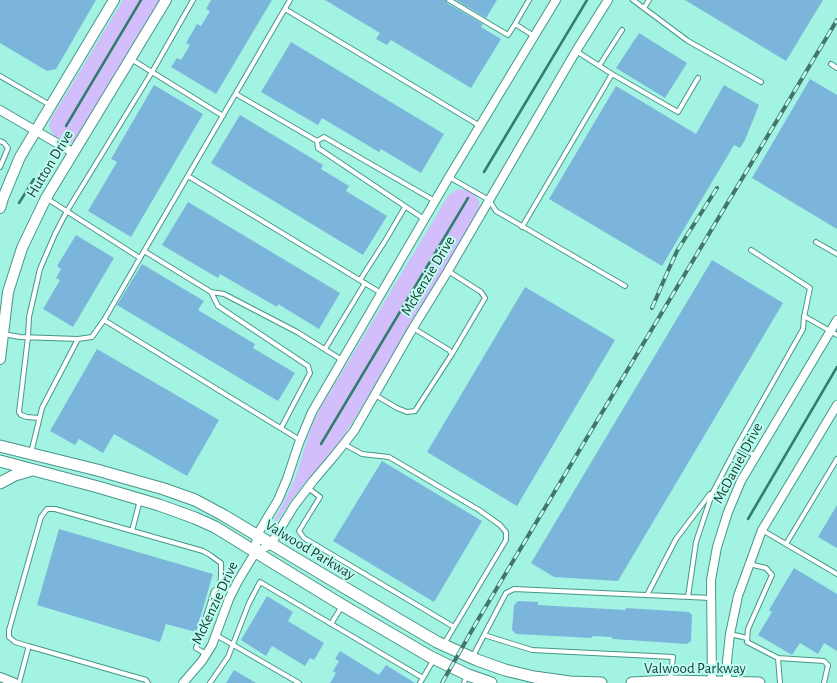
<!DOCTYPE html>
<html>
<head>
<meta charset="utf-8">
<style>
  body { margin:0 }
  canvas { display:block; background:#a2f3e2 }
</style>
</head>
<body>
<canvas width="837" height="683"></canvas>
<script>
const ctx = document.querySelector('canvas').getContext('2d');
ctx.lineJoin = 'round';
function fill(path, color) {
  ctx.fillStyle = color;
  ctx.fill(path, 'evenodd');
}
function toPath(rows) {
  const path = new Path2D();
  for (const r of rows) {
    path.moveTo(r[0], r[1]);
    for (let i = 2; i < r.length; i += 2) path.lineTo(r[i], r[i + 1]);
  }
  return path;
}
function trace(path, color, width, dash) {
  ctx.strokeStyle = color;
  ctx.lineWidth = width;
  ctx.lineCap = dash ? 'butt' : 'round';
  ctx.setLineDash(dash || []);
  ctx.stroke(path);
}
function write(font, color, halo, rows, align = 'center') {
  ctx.font = font + ' "Alegreya Sans",sans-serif';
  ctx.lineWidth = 4;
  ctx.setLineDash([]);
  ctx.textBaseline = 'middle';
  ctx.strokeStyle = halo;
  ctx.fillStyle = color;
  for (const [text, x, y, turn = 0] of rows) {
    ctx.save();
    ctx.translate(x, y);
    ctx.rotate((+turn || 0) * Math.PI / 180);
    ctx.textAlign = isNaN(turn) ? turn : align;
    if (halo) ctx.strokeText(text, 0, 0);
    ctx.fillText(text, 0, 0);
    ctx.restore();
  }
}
fill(toPath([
  [123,0,162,0,78,140,71,143,67,143,60,140,54,136,52,133,49,126,51,119],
  [458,189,470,191,475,195,479,201,479,207,478,214,396,352,340,442,304,484,288,505,272,529,270,528,284,502,296,476,309,434,318,412,448,196,453,192]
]), '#d1befb');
trace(toPath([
  [66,126,141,0],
  [484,172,587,0],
  [19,203,34,179],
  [321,444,468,198],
  [748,519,837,367]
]), '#327d6f', 2.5);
fill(toPath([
  [0,0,96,0,56,69,47,71,0,43],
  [211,0,272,0,216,94,171,67,177,58,181,60,190,45,186,43,197,24,201,26,210,11,206,9],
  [325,0,446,0,447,3,483,24,481,27,501,39,471,88,391,40,387,45,376,39,380,33],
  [456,0,497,0,486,18],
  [685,0,823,0,786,61],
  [639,33,687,63,665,98,616,68],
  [291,42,444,134,421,173,381,149,379,152,322,118,318,125,261,92],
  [810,79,837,95,837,229,752,178],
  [154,85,203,114,131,237,88,211,117,162,111,159],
  [724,85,759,105,745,140,740,148,734,145,662,266,549,199,616,86,696,134],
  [240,115,323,165,321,169,349,186,346,191,387,216,363,255,211,163],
  [188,202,340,293,319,329,278,304,277,307,220,274,218,278,162,245],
  [76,235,114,258,73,327,43,309,60,280,56,278,61,269,57,266],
  [712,260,783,303,618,581,554,577,531,563],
  [142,264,204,301,198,310,255,344,253,348,295,373,278,401,117,305],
  [525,287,615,340,517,506,427,452],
  [97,349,219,420,187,476,114,434,103,453,79,439,75,445,50,431],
  [382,461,482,521,434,602,333,541],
  [837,505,837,548,818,537],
  [59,529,213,574,196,632,166,624,160,642,37,605],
  [794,568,837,594,837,651,824,643,818,654,800,643,792,655,758,635,772,612,769,610],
  [267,596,293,612,288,621,324,643,314,660,310,658,305,666,272,646,266,656,241,640],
  [518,601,538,602,538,605,625,610,626,608,689,612,692,615,691,641,687,644,613,639,611,637,593,636,591,638,516,634,512,630,514,605],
  [340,651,379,675,386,665,415,683,330,683,336,673,333,671,339,661,335,659],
  [234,670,256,683,226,683]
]), '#7cb5dc');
const service = toPath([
  [290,0,104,320,300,440],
  [449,0,508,35,515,24],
  [529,0,515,24,534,36],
  [633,0,688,41,761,82],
  [644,8,649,0],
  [285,9,480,126],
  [131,59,223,116],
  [831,64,837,68],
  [599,66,622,30],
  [612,74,678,112,698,78],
  [0,76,50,105],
  [236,94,317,141,318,148,424,219],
  [0,141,4,143,8,148,0,167],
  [317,141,324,137,435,201],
  [188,176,381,293],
  [449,177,489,200,496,211,625,286],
  [46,198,140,258],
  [522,227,612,74,576,51],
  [816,242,837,254],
  [144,251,211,292,224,294,297,332,342,360],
  [448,271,481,292,485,298,452,354],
  [360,280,385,241,405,207],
  [211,292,218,306,308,366,310,373,281,428],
  [804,316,837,335],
  [3,334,20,337,78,339],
  [325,349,365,283],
  [375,395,397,408,407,412,415,411,452,354,449,350,413,328],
  [39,418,27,417,21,415,19,412,28,337,29,317,40,269,55,234,67,211,152,72,193,0],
  [344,444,362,454,389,457,479,510,500,525,506,532,506,540,444,644],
  [737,446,756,456],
  [31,453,42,408,78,339,92,337,104,320],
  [308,488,320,497,299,531,304,538,454,627],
  [762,530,837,574],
  [132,531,140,500],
  [786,544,837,459],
  [749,564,766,568,772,575,748,629,747,642,778,658,824,661,828,665,824,683],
  [647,595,676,539,710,494],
  [688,597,696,542,712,494,737,446,803,329,804,317,810,288,751,250],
  [331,624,342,606],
  [730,634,747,638],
  [216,635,299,683],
  [484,635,532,650,673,657,670,681],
  [28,646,146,680,148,683],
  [206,654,196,648,214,591,220,586],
  [473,656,506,593,514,589,711,598],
  [778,658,780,683],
  [19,683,28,649,28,646,15,642,9,637,9,630,41,517,47,509,55,509,203,551,210,555,221,563,221,576,220,586,233,591],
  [210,683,228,657,249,603,260,582,423,678],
  [420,683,434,659],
  [464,683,467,675]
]);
const minor = toPath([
  [0,110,74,153],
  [255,553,271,544,294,506,313,481,335,455,354,431,413,328,448,271,576,51,608,0],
  [0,677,15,683],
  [183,683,202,661,212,645,229,599,238,581,255,553,257,535,278,500,287,479,299,443,312,412,449,177,556,0],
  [712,683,711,580,717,547,728,512,741,481,837,320],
  [727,683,727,661,730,634,738,596,762,530,837,405]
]);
const tertiary = toPath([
  [0,208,3,198,20,157,114,0],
  [0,359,8,292,22,248,46,198,166,0]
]);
const secondary = toPath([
  [0,446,97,470,164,489,195,500,223,515,352,592,437,642,477,660,505,670,534,677,570,682,601,683],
  [0,461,98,487,159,505,195,518,215,527,342,605,429,656,468,675,491,683],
  [0,483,15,475,32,470],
  [632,683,670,681,759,683]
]);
trace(service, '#479788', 6);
trace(minor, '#479788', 10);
trace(tertiary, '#479788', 12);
trace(secondary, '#479788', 13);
trace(service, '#fff', 4);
trace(minor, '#fff', 8);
trace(tertiary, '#fff', 10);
trace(secondary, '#fff', 11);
const rail = toPath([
  [652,308,667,273,677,251,717,188],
  [442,683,479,618,837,20]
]);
trace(rail, '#44756c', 4);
trace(rail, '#befdef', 2.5, [8]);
write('15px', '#173933', '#befdef', [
  ["Hutton Drive",50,164,-59],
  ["McKenzie Drive",428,276,-59],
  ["McDaniel Drive",738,463,-62],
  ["Valwood Parkway",310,550,31],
  ["McKenzie Drive",215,603,-65],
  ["Valwood Parkway",695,668]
]);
</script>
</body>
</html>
